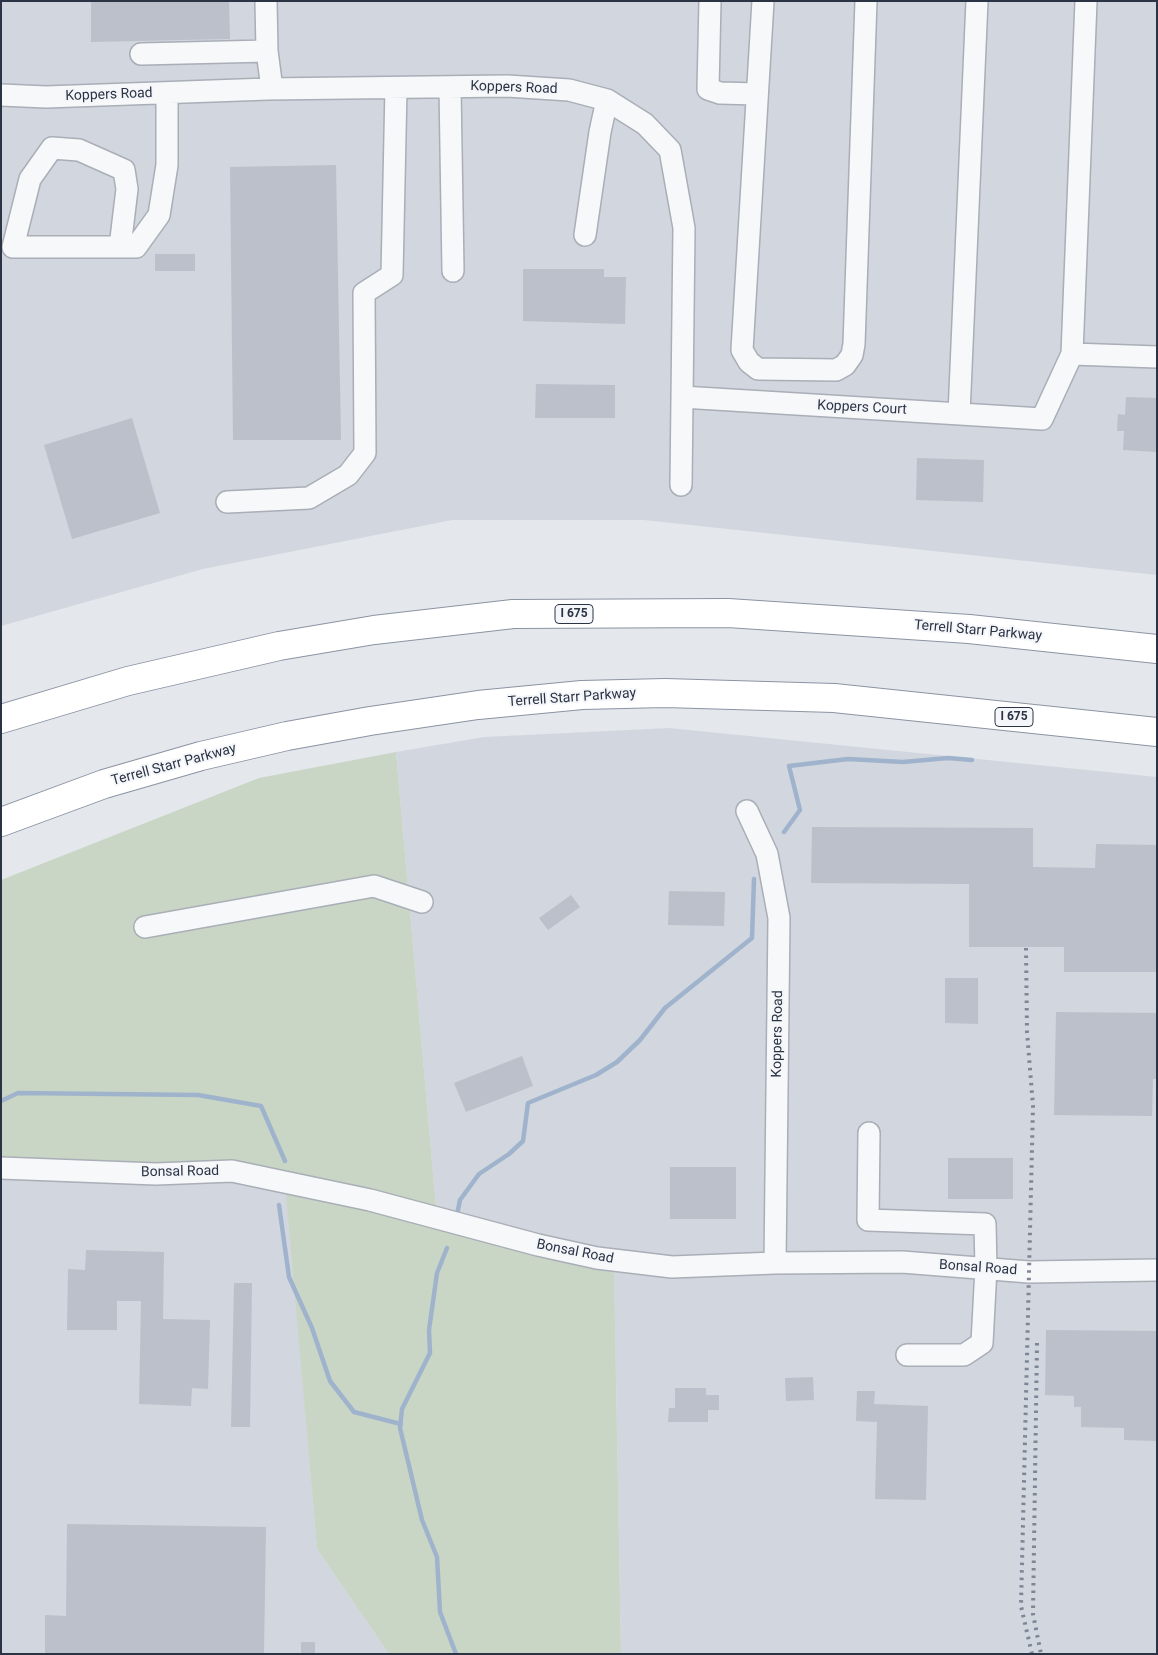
<!DOCTYPE html>
<html>
<head>
<meta charset="utf-8">
<style>
  body { margin:0 }
  #map { position:relative; width:1158px; height:1655px; overflow:hidden; background:#e4e7ec; font-family:Roboto,sans-serif }
  canvas { display:block }
  .frame { position:absolute; inset:0; border:2px solid #2b3445; pointer-events:none }
</style>
</head>
<body>
<div id="map">
<canvas width="1158" height="1655"></canvas>
<div class="frame"></div>
</div>
<script>
const ctx = document.querySelector('canvas').getContext('2d');
ctx.lineJoin = 'round';
function fill(path, color) {
  ctx.fillStyle = color;
  ctx.fill(path, 'evenodd');
}
function toPath(rows) {
  const path = new Path2D();
  for (const r of rows) {
    path.moveTo(r[0], r[1]);
    for (let i = 2; i < r.length; i += 2) path.lineTo(r[i], r[i + 1]);
  }
  return path;
}
function trace(path, color, width, dash) {
  ctx.strokeStyle = color;
  ctx.lineWidth = width;
  ctx.lineCap = dash ? 'butt' : 'round';
  ctx.setLineDash(dash || []);
  ctx.stroke(path);
}
function write(font, color, halo, rows, align = 'center') {
  ctx.font = font + ' Roboto,sans-serif';
  ctx.lineWidth = 4;
  ctx.setLineDash([]);
  ctx.textBaseline = 'middle';
  ctx.strokeStyle = halo;
  ctx.fillStyle = color;
  for (const [text, x, y, turn = 0] of rows) {
    ctx.save();
    ctx.translate(x, y);
    ctx.rotate((+turn || 0) * Math.PI / 180);
    ctx.textAlign = isNaN(turn) ? turn : align;
    if (halo) ctx.strokeText(text, 0, 0);
    ctx.fillText(text, 0, 0);
    ctx.restore();
  }
}
fill(toPath([
  [1,1,1157,1,1157,575,644,520,452,520,203,569,1,626],
  [669,728,1157,777,1157,1654,621,1654,614,1267,437,1219,396,752,484,737],
  [1,1164,285,1171,317,1549,389,1654,1,1654]
]), '#d2d6de');
fill(toPath([
  [396,752,437,1219,614,1267,621,1654,389,1654,317,1549,284,1171,1,1164,1,880,259,778]
]), '#c9d6c5');
trace(toPath([
  [784,832,800,810,789,766,848,759,903,762,948,758,972,760],
  [1,1101,18,1093,198,1095,261,1106,285,1161],
  [279,1205,289,1277,312,1328,330,1381,354,1412,401,1424],
  [457,1215,460,1200,479,1174,509,1154,523,1141,528,1103,596,1075,617,1062,640,1040,665,1008,752,938,754,879],
  [447,1248,437,1273,429,1330,430,1353,402,1409,400,1428,422,1520,437,1557,440,1612,456,1654]
]), '#9fb4cc', 4.5);
fill(toPath([
  [91,1,229,1,230,39,91,42],
  [336,165,341,440,233,440,230,167],
  [155,254,195,254,195,271,155,271],
  [523,269,604,269,604,277,626,277,625,324,523,321],
  [536,384,615,385,615,418,535,418],
  [1126,397,1157,398,1157,452,1123,450,1124,431,1117,431,1118,414,1125,415],
  [132,418,160,513,72,539,44,445],
  [917,458,984,460,983,502,916,500],
  [812,827,1033,828,1033,867,1095,868,1096,844,1157,845,1157,972,1064,972,1064,947,969,947,969,884,811,883],
  [669,891,725,892,724,926,668,925],
  [571,895,580,907,548,930,539,918],
  [945,978,978,978,978,1024,945,1023],
  [1056,1012,1157,1013,1157,1079,1153,1079,1152,1116,1054,1115],
  [522,1056,533,1086,466,1112,454,1083],
  [948,1158,1013,1158,1013,1199,948,1199],
  [670,1167,736,1167,736,1219,670,1219],
  [86,1250,164,1252,163,1319,210,1320,208,1389,192,1388,191,1406,139,1404,141,1301,117,1301,117,1330,67,1330,68,1269,85,1270],
  [234,1283,252,1283,250,1427,231,1427],
  [1046,1330,1157,1331,1157,1441,1124,1440,1124,1428,1081,1427,1081,1407,1074,1407,1074,1396,1045,1395],
  [813,1377,814,1400,786,1401,785,1378],
  [675,1388,706,1388,706,1395,719,1395,719,1410,708,1410,708,1422,668,1422,669,1408,675,1408],
  [857,1391,875,1391,874,1404,928,1406,926,1500,875,1499,877,1422,856,1421],
  [67,1524,266,1527,264,1654,45,1654,45,1615,66,1616],
  [301,1642,315,1642,315,1654,301,1654]
]), '#bbc0ca');
const minor = toPath([
  [266,1,267,51],
  [710,1,708,89,720,93,757,94],
  [763,1,742,350,749,362,758,369,836,370,845,365,852,355,854,344,866,1],
  [141,54,267,51,272,89],
  [450,87,453,271],
  [1,95,46,97,268,89,507,86,569,90,607,100,645,124,670,150,684,228,681,485],
  [585,235,600,132,607,100],
  [120,247,127,189,124,170,79,150,52,148,30,179,13,247,136,247,159,215,167,165,167,93],
  [1072,354,1157,357],
  [682,397,1042,419,1072,354,1086,1],
  [959,414,977,1],
  [227,502,309,498,348,475,365,453,364,293,392,275,396,88],
  [747,811,767,854,779,918,775,1263],
  [145,927,374,886,422,902],
  [869,1133,868,1220,985,1224,986,1268,982,1343,964,1355,907,1355],
  [1,1168,156,1174,232,1171,370,1200,538,1245,597,1258,672,1267,775,1263,902,1262,1029,1272,1157,1270]
]);
const highway = toPath([
  [1,719,128,681,279,646,374,630,513,614,728,613,969,629,1157,649],
  [1,822,104,784,201,756,287,736,370,721,478,705,582,695,665,693,834,698,1157,732]
]);
trace(minor, '#a9aeb7', 24);
trace(highway, '#8b94a3', 30);
trace(minor, '#f7f8fa', 21);
trace(highway, '#fff', 28);
trace(toPath([
  [1026,948,1027,1032,1033,1106,1021,1606,1032,1654],
  [1037,1343,1033,1614,1041,1654]
]), '#7d8696', 4, [2.5, 5]);
for (const [x, y, w] of [
  [574,614,38],
  [1014,717,38]
]) {
  const box = new Path2D();
  box.roundRect(x - w / 2, y - 9.5, w, 19, 4);
  ctx.fillStyle = '#f4f6f9';
  ctx.fill(box);
  trace(box, '#2b3445', 1);
}
write('bold 12px', '#2b3445', null, [
  ["I 675",574,614],
  ["I 675",1014,717]
]);
write('14px', '#2b3445', '#f4f6f9', [
  ["Koppers Road",514,88,2],
  ["Koppers Road",109,95,-2],
  ["Koppers Court",862,408,3],
  ["Terrell Starr Parkway",978,631,5],
  ["Terrell Starr Parkway",572,698,-4],
  ["Terrell Starr Parkway",174,765,-15],
  ["Koppers Road",778,1034,-89],
  ["Bonsal Road",180,1172,-1],
  ["Bonsal Road",575,1252,11],
  ["Bonsal Road",978,1268,4]
]);
</script>
</body>
</html>
